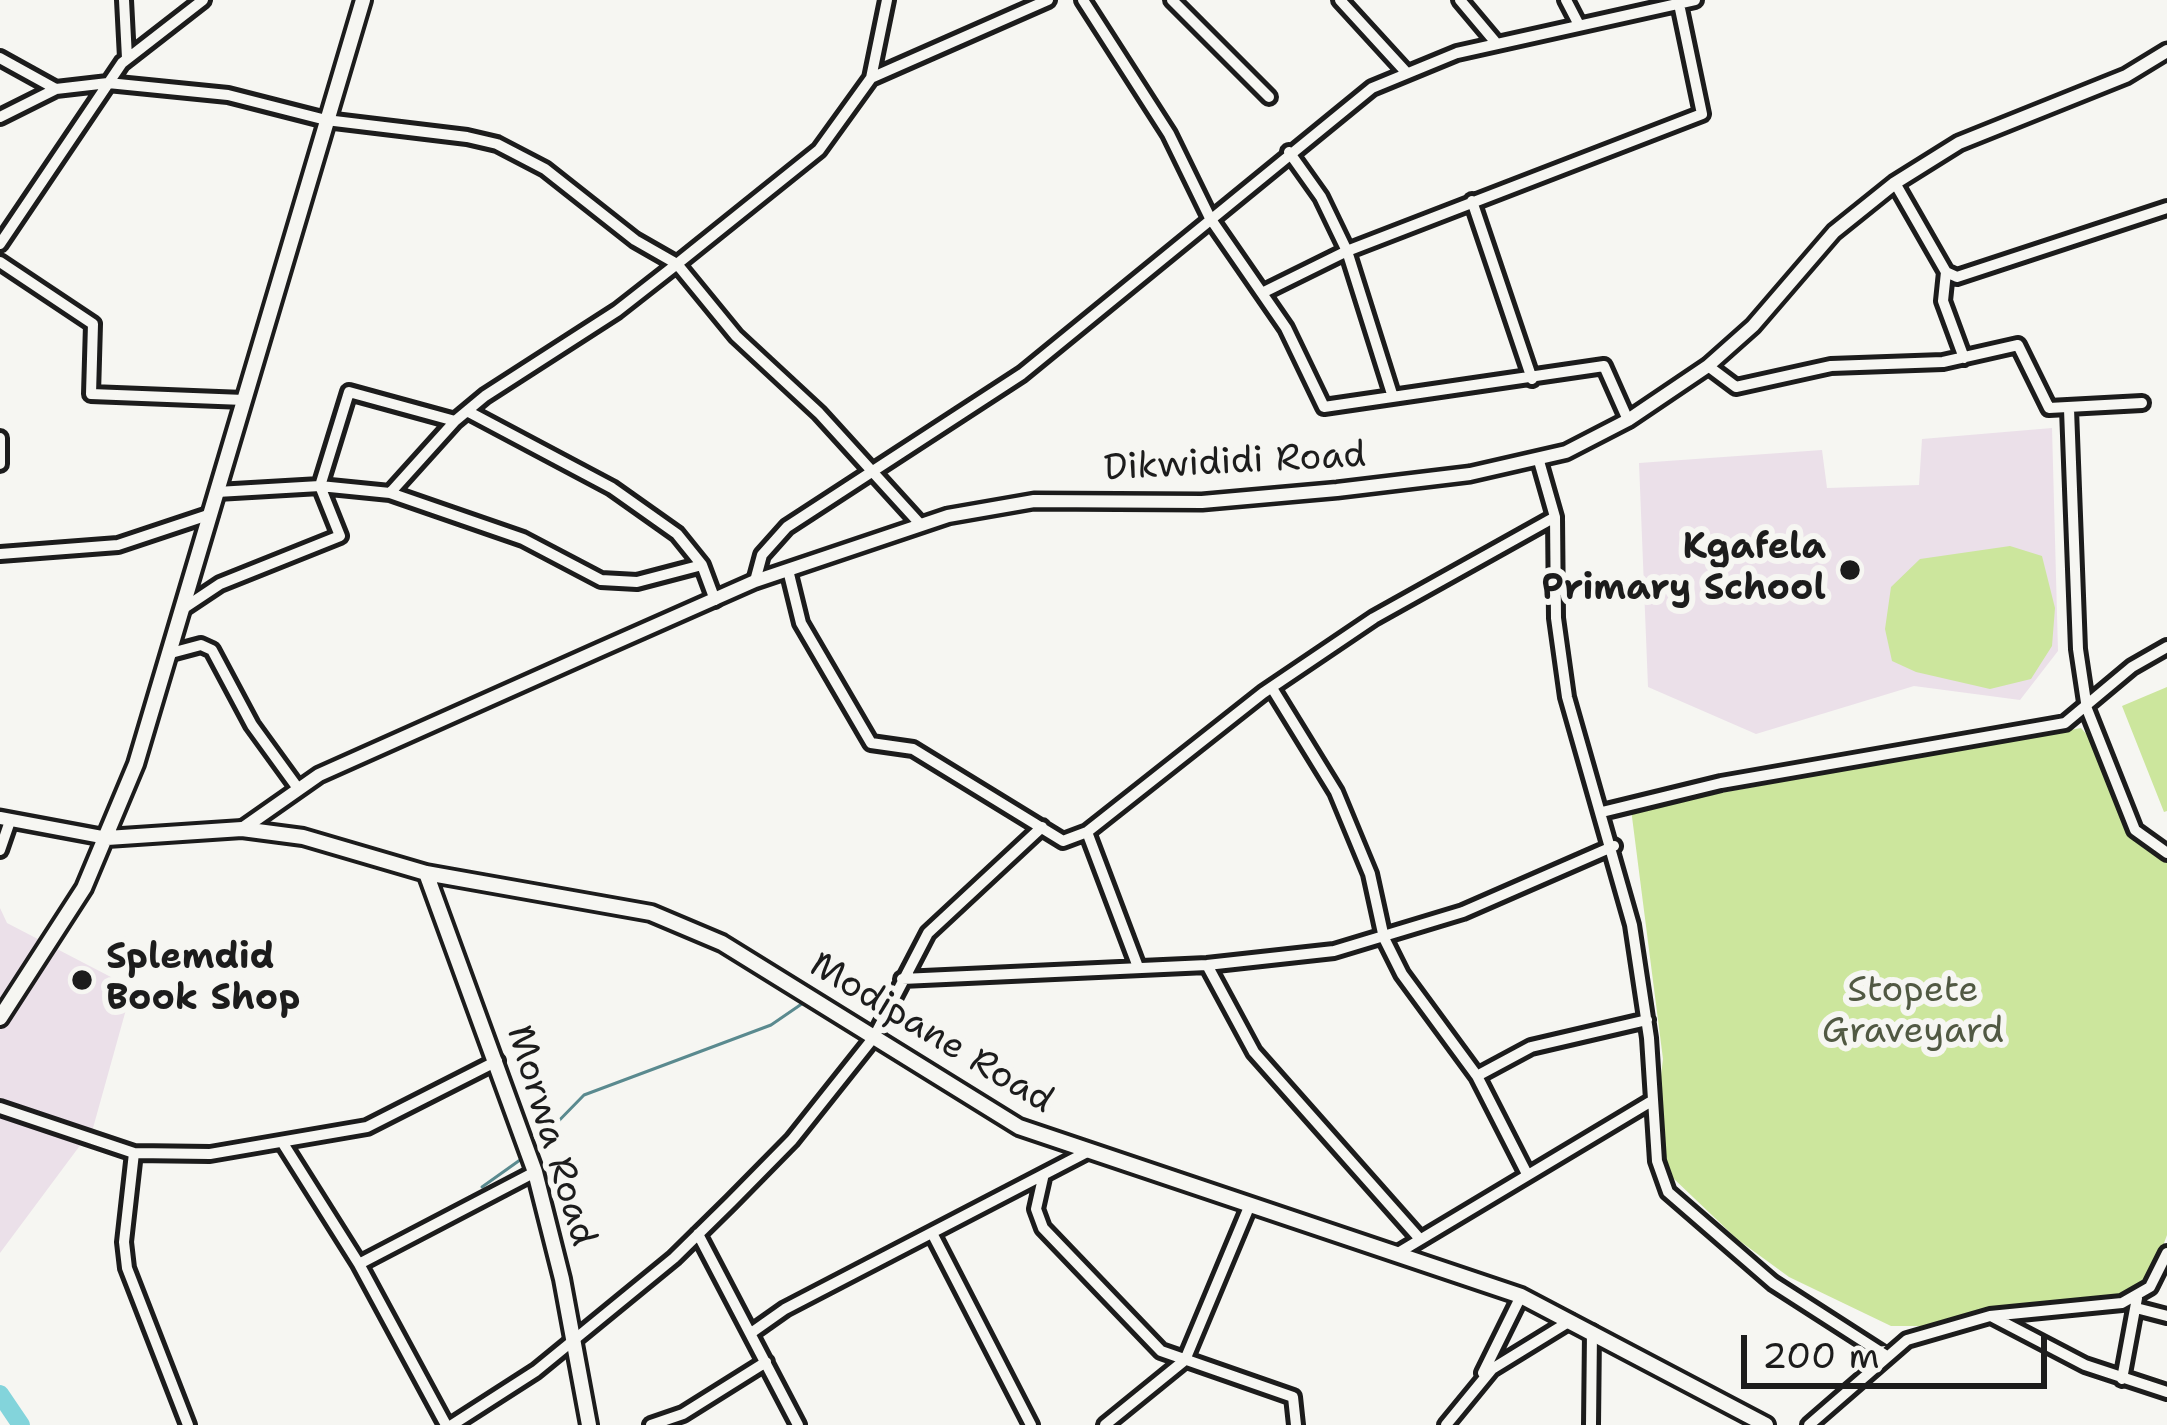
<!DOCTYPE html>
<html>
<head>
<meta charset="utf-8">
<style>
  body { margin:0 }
  #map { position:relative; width:2167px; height:1425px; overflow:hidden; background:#f6f6f2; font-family:"Shantell Sans",sans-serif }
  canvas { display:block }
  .scale { position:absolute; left:1741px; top:1335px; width:306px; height:54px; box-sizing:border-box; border:6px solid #1c1c1c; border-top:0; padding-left:15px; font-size:36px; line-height:42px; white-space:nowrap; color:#1c1c1c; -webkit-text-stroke:9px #f6f6f2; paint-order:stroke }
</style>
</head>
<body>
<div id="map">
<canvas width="2167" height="1425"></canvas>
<div class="scale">200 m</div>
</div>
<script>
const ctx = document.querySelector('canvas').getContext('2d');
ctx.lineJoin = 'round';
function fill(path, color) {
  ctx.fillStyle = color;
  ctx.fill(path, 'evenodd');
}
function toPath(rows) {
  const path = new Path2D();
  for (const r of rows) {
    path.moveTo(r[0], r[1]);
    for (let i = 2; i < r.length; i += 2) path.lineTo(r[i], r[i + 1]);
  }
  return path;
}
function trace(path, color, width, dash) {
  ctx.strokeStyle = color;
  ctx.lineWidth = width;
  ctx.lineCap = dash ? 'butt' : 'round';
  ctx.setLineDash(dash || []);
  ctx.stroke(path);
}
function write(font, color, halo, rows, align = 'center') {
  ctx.font = font + ' "Shantell Sans",sans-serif';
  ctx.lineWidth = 12;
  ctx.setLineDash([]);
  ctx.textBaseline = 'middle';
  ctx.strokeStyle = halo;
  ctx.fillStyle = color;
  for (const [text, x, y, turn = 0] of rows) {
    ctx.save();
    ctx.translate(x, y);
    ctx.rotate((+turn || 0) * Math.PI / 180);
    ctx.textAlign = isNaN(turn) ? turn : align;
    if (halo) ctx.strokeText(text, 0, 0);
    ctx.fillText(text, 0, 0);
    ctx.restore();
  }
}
fill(toPath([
  [2052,428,2058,651,2020,700,1914,686,1756,734,1648,687,1639,463,1822,450,1827,488,1919,485,1922,439],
  [0,908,7,923,132,988,93,1128,0,1253]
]), '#ebe0e9');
fill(toPath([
  [2010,546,2042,556,2055,608,2052,646,2031,679,1990,689,1916,672,1892,661,1885,629,1891,587,1920,559],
  [2167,687,2167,811,2164,812,2122,706],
  [2081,728,2097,746,2136,837,2167,859,2167,1235,2150,1281,2139,1290,2109,1299,2000,1308,1927,1326,1891,1326,1789,1277,1737,1239,1673,1178,1663,1157,1658,1100,1663,1059,1631,809]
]), '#cce69d');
trace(toPath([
  [542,1138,584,1095,771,1025,806,1001],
  [482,1187,520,1160]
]), '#5a8a8f', 3);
trace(toPath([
  [0,1394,21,1425]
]), '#83d4db', 18);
const minor = toPath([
  [124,0,127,58],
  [1083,0,1169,134,1210,218,1286,328,1324,407,1604,366,1628,420],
  [1172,0,1269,97],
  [1340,0,1405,71],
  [1460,0,1497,44],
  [1566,0,1579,25],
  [0,58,56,89],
  [871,78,887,0],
  [0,117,56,89,108,83,228,95,326,120,467,137,497,144,545,169,635,240,677,264,819,150,871,78,1048,0],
  [1289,152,1321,197,1347,251,1392,394],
  [1895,183,1946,272,1957,277,2167,208],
  [1472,201,1532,379],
  [0,244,122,63,203,0],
  [0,262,93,324,91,394,244,400],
  [1946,272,1943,301,1964,358],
  [1264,292,1347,251,1702,114,1679,4],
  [1708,366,1736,387,1831,366,1943,362,2018,345,2049,408,2142,403],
  [2069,409,2078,649,2087,709,2135,830,2167,853],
  [0,438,0,464],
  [1539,461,1555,517,1556,618,1567,697,1632,925,1649,1038,1657,1161,1668,1192,1773,1283,1885,1355],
  [217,492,320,486,390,493,455,421,485,396,617,311,677,264,736,336,819,413,921,525],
  [390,493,523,539,601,580,637,582,702,565,677,534,612,488,467,411],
  [0,554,118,545,211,514],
  [702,565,715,600],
  [788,570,801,623,871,743,913,749,1063,841,1087,832,1263,693,1374,618,1555,517],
  [755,581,762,555,787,527,1022,374,1372,88,1457,53,1695,0],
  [184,608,220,584,340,536,320,486,349,392,455,421],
  [171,653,201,645,212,650,252,725,297,787],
  [1272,688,1336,792,1370,874,1384,938,1402,974,1477,1076,1526,1172],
  [1602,812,1721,783,2065,723,2132,667,2167,647],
  [1087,832,1138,967],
  [0,850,10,821],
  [1207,965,1254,1052,1419,1238],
  [902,979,1207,965,1334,951,1463,912,1614,846],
  [1477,1076,1531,1047,1647,1020],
  [0,1108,134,1153,210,1154,367,1127,497,1061],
  [284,1145,359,1264,446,1425],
  [134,1153,124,1242,127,1268,188,1425],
  [1043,1178,1036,1209,1043,1228,1161,1351,1293,1397,1296,1425],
  [932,1233,1031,1425],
  [698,1234,798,1425],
  [1398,1253,1650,1102],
  [359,1264,535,1172],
  [2136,1308,2167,1316],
  [1993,1317,2085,1365,2167,1392],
  [751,1333,785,1309,1087,1152],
  [1483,1373,1521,1296],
  [2122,1379,2137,1298],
  [452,1425,536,1371,674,1258,731,1202,792,1140,874,1037,928,933,1042,827],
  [651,1425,683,1414,766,1362],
  [1105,1425,1185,1360,1249,1207],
  [1446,1425,1492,1369,1570,1321],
  [1591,1425,1592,1332],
  [1809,1425,1907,1340,1990,1316,2122,1303,2150,1287,2167,1253]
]);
const tertiary = toPath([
  [0,818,107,838],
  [242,829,319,775,599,650,755,581,948,516,1034,501,1202,502,1337,490,1470,474,1566,452,1628,420,1708,366,1753,326,1834,232,1895,183,1959,143,2126,76,2167,51]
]);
const secondary = toPath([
  [107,838,242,829,303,837,426,873,651,913,722,943,1019,1127,1521,1296,1766,1425],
  [426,873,535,1172,562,1279,589,1425],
  [0,1018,84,888,136,764,363,0]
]);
trace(minor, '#1c1c1c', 20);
trace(tertiary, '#1c1c1c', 21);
trace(secondary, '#1c1c1c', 22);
trace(minor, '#f6f6f2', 10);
trace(tertiary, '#f6f6f2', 12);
trace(secondary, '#f6f6f2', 14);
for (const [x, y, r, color] of [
  [1850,570,12,"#1c1c1c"],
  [82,980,12,"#1c1c1c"]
]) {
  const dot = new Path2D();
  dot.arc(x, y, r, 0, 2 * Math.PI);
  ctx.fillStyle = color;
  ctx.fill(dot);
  trace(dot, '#f6f6f2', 4.5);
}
write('36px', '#1c1c1c', '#f6f6f2', [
  ["Dikwididi Road",1235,463,-3],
  ["Modipane Road",931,1034,31],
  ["Morwa Road",550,1136,73]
]);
write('bold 36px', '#1c1c1c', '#f6f6f2', [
  ["Kgafela",1826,549],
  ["Primary School",1826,590],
  ["Splemdid",106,959,"left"],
  ["Book Shop",106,1000,"left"]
], 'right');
write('36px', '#515943', '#f6f6f2', [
  ["Stopete",1913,992],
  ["Graveyard",1913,1033]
]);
</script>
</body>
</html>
